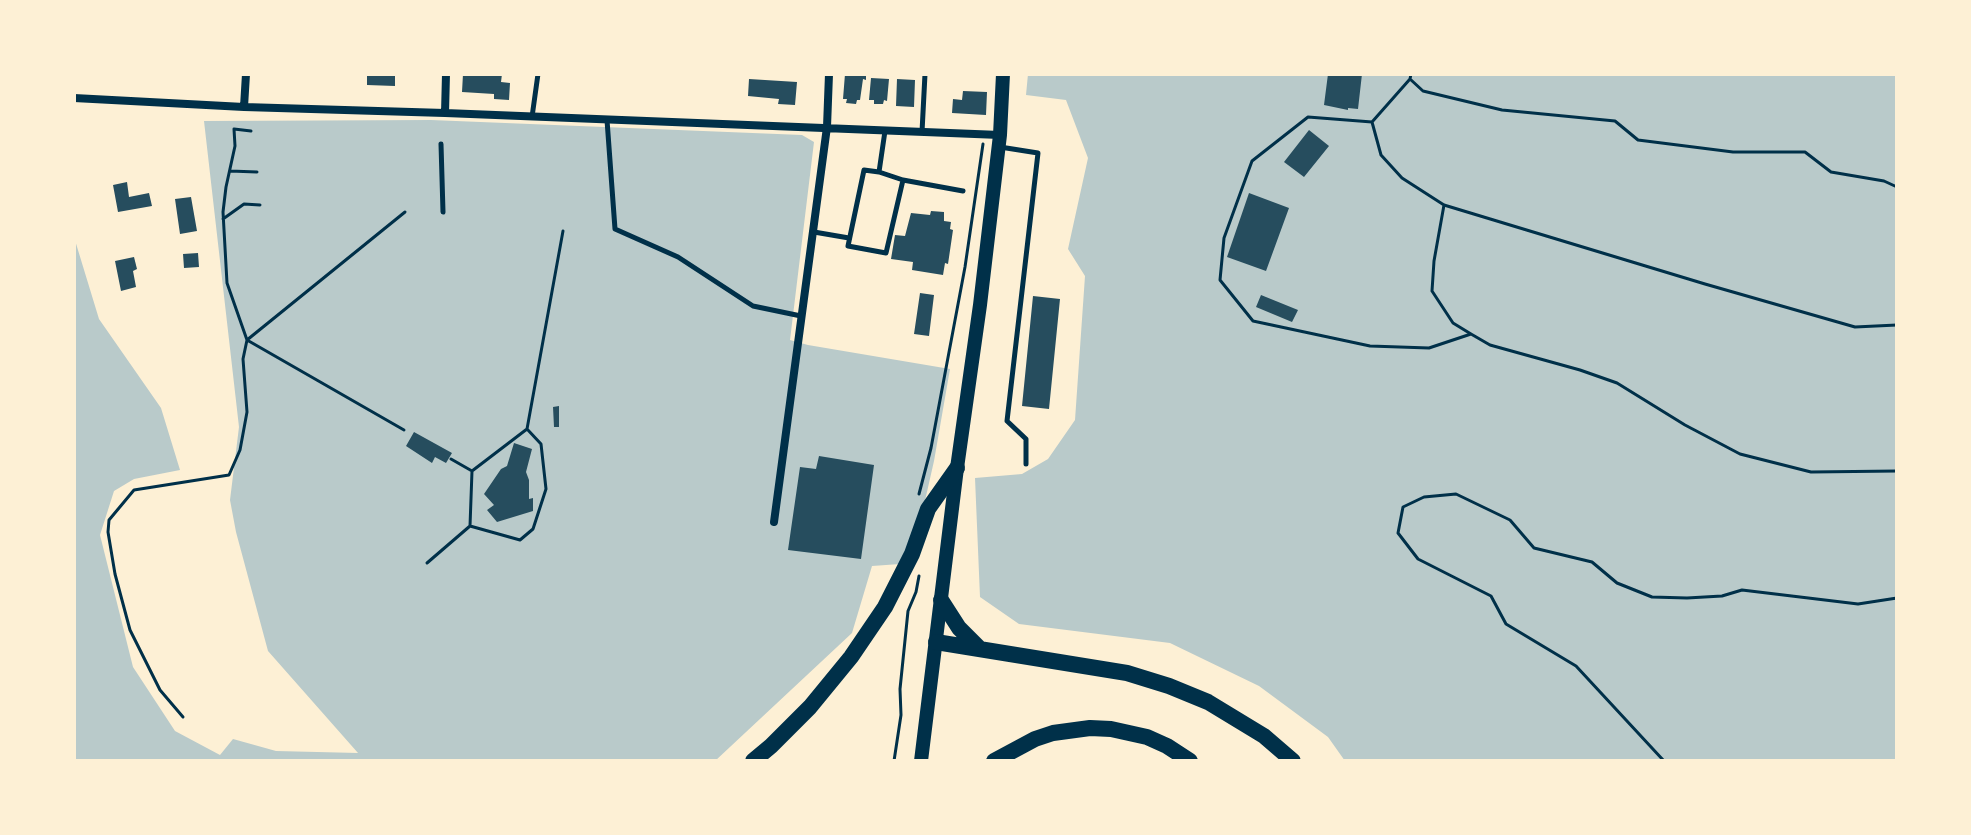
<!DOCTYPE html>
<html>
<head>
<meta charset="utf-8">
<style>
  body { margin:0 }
  #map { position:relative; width:1971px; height:835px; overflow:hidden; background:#fdf0d5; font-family:Barlow,sans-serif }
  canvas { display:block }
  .frame { position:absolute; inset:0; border:76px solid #fdf0d5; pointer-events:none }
</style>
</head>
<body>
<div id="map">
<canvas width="1971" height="835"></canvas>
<div class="frame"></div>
</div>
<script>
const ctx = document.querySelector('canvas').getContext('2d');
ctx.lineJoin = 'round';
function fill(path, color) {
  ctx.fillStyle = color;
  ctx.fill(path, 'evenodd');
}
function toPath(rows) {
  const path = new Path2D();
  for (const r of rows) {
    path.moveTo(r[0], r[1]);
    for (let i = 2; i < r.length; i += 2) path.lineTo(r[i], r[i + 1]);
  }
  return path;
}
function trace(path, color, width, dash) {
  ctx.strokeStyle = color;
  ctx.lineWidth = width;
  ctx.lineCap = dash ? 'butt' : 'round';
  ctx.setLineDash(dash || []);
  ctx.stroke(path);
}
fill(toPath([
  [1028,74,1897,74,1897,761,1345,761,1328,737,1259,686,1170,643,1019,624,980,597,975,478,1022,474,1048,459,1075,420,1085,276,1068,249,1088,158,1066,100,1026,95],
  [431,120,802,135,814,142,790,340,808,345,950,369,934,461,924,505,900,564,872,566,852,633,715,761,74,761,74,237,99,319,161,408,180,470,134,479,114,491,100,535,133,667,175,731,220,755,233,739,276,751,358,753,268,651,236,532,230,500,239,427,204,121]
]), '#b9caca');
fill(toPath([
  [367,74,395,74,395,86,367,85],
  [463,74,502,74,501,82,510,83,509,100,494,99,494,94,462,92],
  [845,74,866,74,866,80,863,79,860,100,857,100,856,104,846,103,847,99,843,99],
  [1328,74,1362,74,1358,109,1348,108,1348,110,1324,105],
  [871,78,889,79,887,101,884,100,883,104,874,104,874,100,869,100],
  [749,79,797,82,795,105,778,104,779,99,748,96],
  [897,79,915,80,914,107,896,106],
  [963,91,987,92,986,115,952,113,953,99,962,100],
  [1309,130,1329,146,1304,177,1284,162],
  [127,182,129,197,149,193,152,206,118,212,113,185],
  [1249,193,1289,208,1266,271,1227,257],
  [191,197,197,231,180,234,175,199],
  [931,211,944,212,944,221,951,222,950,229,953,230,948,264,945,263,943,275,912,270,913,262,891,259,895,235,905,236,911,213,930,215],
  [198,253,199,267,184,268,183,254],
  [134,257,137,269,133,271,136,287,121,291,115,261],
  [920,293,934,295,929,336,914,334],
  [1261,295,1298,310,1292,322,1256,307],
  [1033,296,1060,299,1049,409,1022,406],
  [559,406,559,427,554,427,553,407],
  [414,432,452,453,446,463,435,457,432,463,406,446],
  [514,443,532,449,526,472,529,480,529,499,533,498,533,511,497,522,487,510,494,505,484,494,501,469,507,466],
  [819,456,874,465,861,559,788,550,800,467,816,469]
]), '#264d5e');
trace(toPath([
  [1411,74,1410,79,1423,91,1502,110,1615,121,1638,140,1733,152,1805,152,1831,172,1884,181,1897,187],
  [1410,79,1372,122,1381,155,1402,178,1444,205,1705,284,1855,327,1897,325],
  [1372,122,1308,117,1252,161,1224,238,1220,280,1253,321,1370,346,1429,348,1471,334],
  [251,131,234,129,235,146,226,187,223,212,227,283,247,340,405,212],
  [230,171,257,172],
  [1444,205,1434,261,1432,291,1453,323,1471,334,1490,345,1580,370,1617,383,1685,425,1740,454,1811,472,1897,471],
  [223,219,244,204,260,205],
  [451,459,472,471,527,429,563,231],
  [919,494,931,448,965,267,983,144],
  [470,526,520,540,533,529,546,489,541,444,527,429],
  [427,563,470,526,472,471],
  [183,717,160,690,130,630,115,574,108,532,109,520,134,490,229,475,240,450,247,412,243,359,247,340,404,430],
  [894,761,901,715,900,689,908,611,916,592,919,576],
  [1664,761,1576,666,1506,624,1491,596,1418,559,1398,533,1403,507,1424,497,1456,494,1510,520,1534,548,1592,562,1617,583,1652,597,1687,598,1722,596,1742,590,1858,604,1897,598]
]), '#003049', 3);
trace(toPath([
  [532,117,538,74],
  [607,120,615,229,678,257,753,306,801,316],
  [885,131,879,172,864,170,848,246,886,253,903,180,963,191],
  [922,132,925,74],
  [441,144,443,212],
  [1000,147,1038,153,1007,421,1026,439,1026,464],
  [879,172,903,180],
  [814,232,849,238]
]), '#003049', 5);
trace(toPath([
  [74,98,244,107,445,113,1000,135],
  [244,107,246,74],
  [445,113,446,74],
  [774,522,827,127,829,74]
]), '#003049', 8);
trace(toPath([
  [921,761,957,468,980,305,1000,135,1003,74]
]), '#003049', 14);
trace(toPath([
  [941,600,959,628,980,649],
  [936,642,1127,673,1169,686,1208,702,1264,736,1293,761],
  [753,761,771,746,810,707,851,657,885,607,912,554,928,509,957,468],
  [994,761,1035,739,1053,733,1090,728,1111,729,1147,737,1167,746,1190,761]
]), '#003049', 16);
</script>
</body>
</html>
